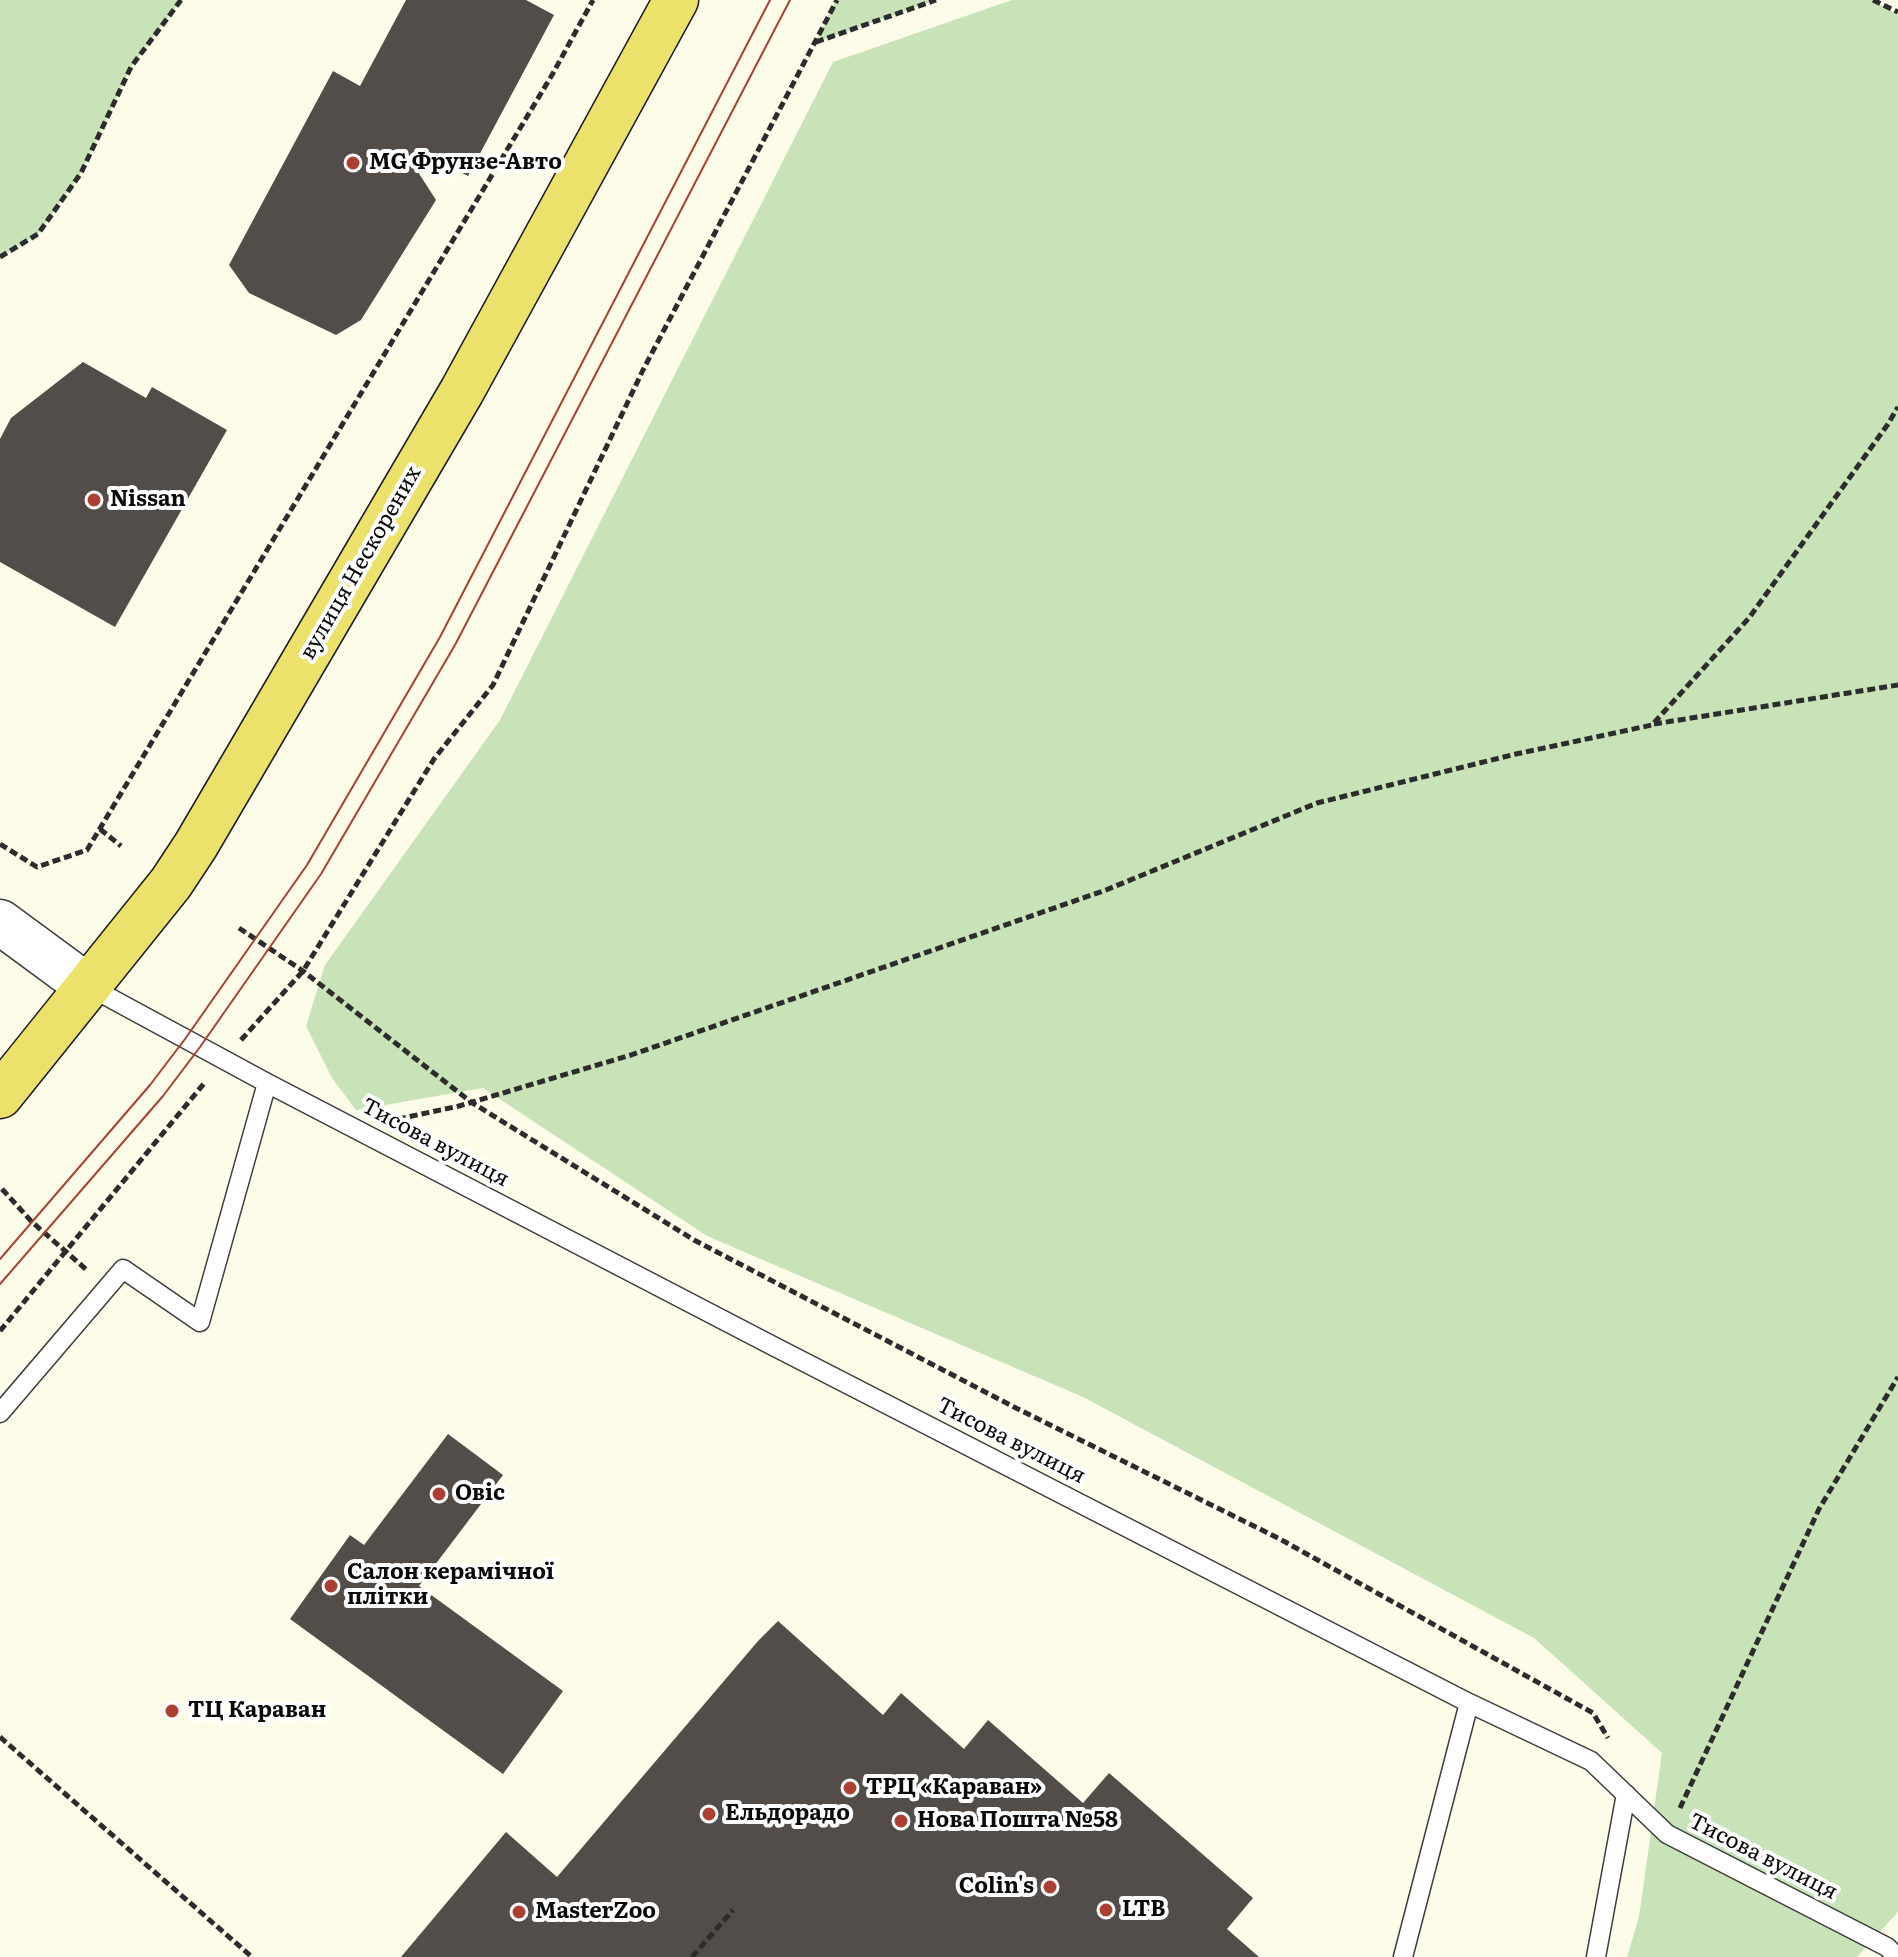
<!DOCTYPE html>
<html>
<head>
<meta charset="utf-8">
<style>
  body { margin:0 }
  canvas { display:block; background:#fdfce9 }
</style>
</head>
<body>
<canvas width="1898" height="1957"></canvas>
<script>
const ctx = document.querySelector('canvas').getContext('2d');
ctx.lineJoin = 'round';
function fill(path, color) {
  ctx.fillStyle = color;
  ctx.fill(path, 'evenodd');
}
function toPath(rows) {
  const path = new Path2D();
  for (const r of rows) {
    path.moveTo(r[0], r[1]);
    for (let i = 2; i < r.length; i += 2) path.lineTo(r[i], r[i + 1]);
  }
  return path;
}
function trace(path, color, width, dash) {
  ctx.strokeStyle = color;
  ctx.lineWidth = width;
  ctx.lineCap = dash ? 'butt' : 'round';
  ctx.setLineDash(dash || []);
  ctx.stroke(path);
}
function write(font, color, halo, rows, align = 'center') {
  ctx.font = font + ' Literata,serif';
  ctx.lineWidth = 8;
  ctx.setLineDash([]);
  ctx.textBaseline = 'middle';
  ctx.strokeStyle = halo;
  ctx.fillStyle = color;
  for (const [text, x, y, turn = 0] of rows) {
    ctx.save();
    ctx.translate(x, y);
    ctx.rotate((+turn || 0) * Math.PI / 180);
    ctx.textAlign = isNaN(turn) ? turn : align;
    if (halo) ctx.strokeText(text, 0, 0);
    ctx.fillText(text, 0, 0);
    ctx.restore();
  }
}
fill(toPath([
  [0,0,181,0,131,67,81,173,38,234,0,257],
  [836,0,936,0,815,43],
  [1012,0,1871,0,1898,15,1898,1912,1857,1957,1627,1957,1639,1917,1662,1753,1534,1638,1083,1397,707,1236,483,1088,356,1110,332,1078,306,1026,325,965,500,720,833,62]
]), '#c7e3b7');
fill(toPath([
  [406,0,526,0,554,15,468,176,428,155,418,172,436,200,361,320,336,335,249,293,229,265,333,71,360,86],
  [83,362,146,398,152,387,227,430,115,627,0,562,0,439,11,418],
  [448,1434,503,1475,419,1586,563,1691,503,1774,290,1619,350,1535,364,1545],
  [778,1621,883,1715,901,1693,964,1749,988,1720,1083,1803,1109,1773,1253,1898,1227,1929,1259,1957,401,1957,506,1832,557,1877,758,1641]
]), '#524d48');
const service = toPath([
  [88,986,267,1083,775,1347,1469,1703,1591,1761,1667,1834,1887,1947,1897,1957],
  [0,1413,123,1269,200,1322,267,1083],
  [1403,1957,1469,1703],
  [1596,1957,1626,1794]
]);
const tertiary = toPath([
  [0,922,87,986]
]);
const primary = toPath([
  [0,1096,171,883,196,845,462,391,676,0]
]);
trace(service, '#3d3d3d', 21);
trace(tertiary, '#3d3d3d', 47);
trace(primary, '#1b1b1b', 47);
trace(toPath([
  [1873,0,1898,12],
  [816,42,936,0],
  [0,257,38,234,81,173,131,67,181,0],
  [1654,724,1898,685],
  [100,829,121,846],
  [0,844,37,867,87,850,552,75,593,0],
  [239,928,303,971,471,1102,694,1240,1014,1407,1278,1538,1593,1713,1608,1738],
  [241,1040,303,971,434,759,493,685,643,370,837,0],
  [398,1119,459,1106,631,1055,1106,890,1317,803,1516,754,1652,725,1749,618,1888,424,1898,407],
  [2,1189,32,1222,88,1271],
  [0,1331,206,1081],
  [0,1737,252,1957],
  [1680,1808,1819,1509,1898,1377],
  [692,1957,733,1910]
]), '#2c2c2c', 5, [8, 4]);
trace(service, '#fff', 18);
trace(tertiary, '#fff', 44);
trace(primary, '#ebe16b', 44);
trace(toPath([
  [0,1259,150,1085,185,1039,307,865,440,637,770,0],
  [0,1284,163,1096,200,1047,321,874,455,645,790,0]
]), '#ac3f31', 2);
for (const [x, y, r, color] of [
  [353,163,8,"#ac3f31"],
  [94,500,8,"#ac3f31"],
  [439,1494,8,"#ac3f31"],
  [331,1586,8,"#ac3f31"],
  [172,1711,8,"#ac3f31"],
  [850,1788,8,"#ac3f31"],
  [709,1814,8,"#ac3f31"],
  [901,1821,8,"#ac3f31"],
  [1050,1887,8,"#ac3f31"],
  [1106,1910,8,"#ac3f31"],
  [519,1912,8,"#ac3f31"]
]) {
  const dot = new Path2D();
  dot.arc(x, y, r, 0, 2 * Math.PI);
  ctx.fillStyle = color;
  ctx.fill(dot);
  trace(dot, '#fff', 3);
}
write('bold 22px', '#0a0a0a', '#fff', [
  ["MG Фрунзе-Авто",369,163],
  ["Nissan",110,500],
  ["Овіс",455,1494],
  ["Салон керамічної",347,1573],
  ["плітки",347,1598],
  ["ТЦ Караван",188,1711],
  ["ТРЦ «Караван»",866,1788],
  ["Ельдорадо",725,1814],
  ["Нова Пошта №58",917,1821],
  ["Colin's",1034,1887,"right"],
  ["LTB",1122,1910],
  ["MasterZoo",535,1912]
], 'left');
write('22px', '#0a0a0a', '#fff', [
  ["вулиця Нескорених",361,563,-60],
  ["Тисова вулиця",435,1143,28],
  ["Тисова вулиця",1011,1441,27],
  ["Тисова вулиця",1763,1857,27]
]);
</script>
</body>
</html>
